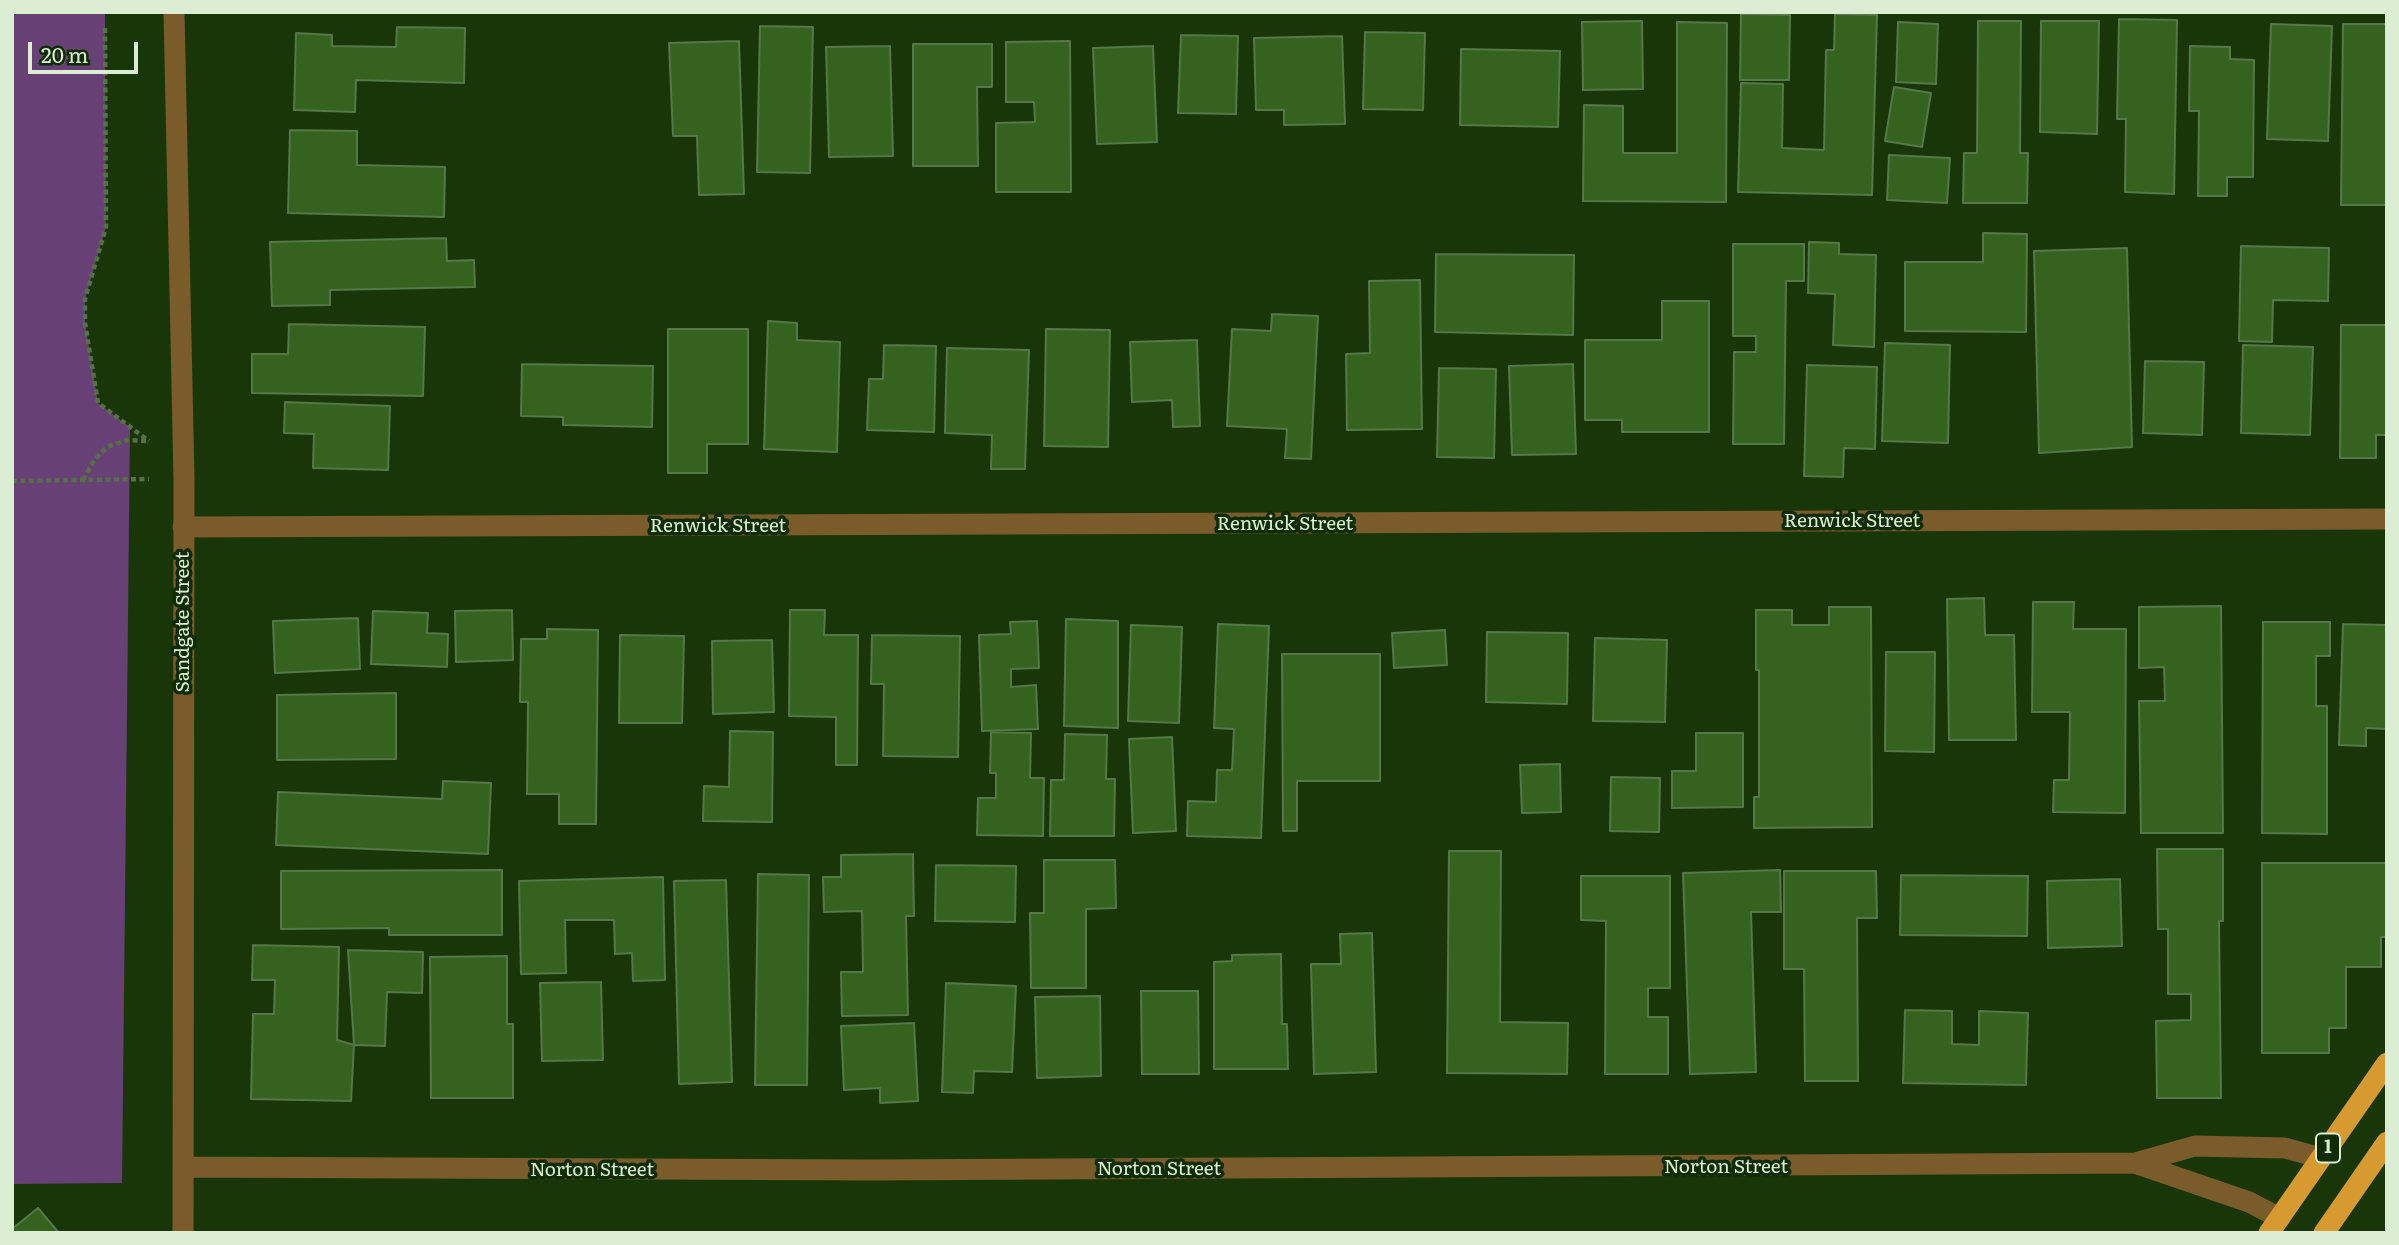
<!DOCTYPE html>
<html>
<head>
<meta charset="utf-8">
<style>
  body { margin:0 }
  #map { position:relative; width:2399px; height:1245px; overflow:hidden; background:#193608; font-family:Literata,serif }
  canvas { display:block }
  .frame { position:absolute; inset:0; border:14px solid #dbeed4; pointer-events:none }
  .scale { position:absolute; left:28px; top:42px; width:110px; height:32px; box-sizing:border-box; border:4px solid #dbeed4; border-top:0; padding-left:9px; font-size:21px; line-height:24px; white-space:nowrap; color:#dbeed4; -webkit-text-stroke:5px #0e2c00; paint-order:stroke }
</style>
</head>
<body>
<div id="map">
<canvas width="2399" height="1245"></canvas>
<div class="frame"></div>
<div class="scale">20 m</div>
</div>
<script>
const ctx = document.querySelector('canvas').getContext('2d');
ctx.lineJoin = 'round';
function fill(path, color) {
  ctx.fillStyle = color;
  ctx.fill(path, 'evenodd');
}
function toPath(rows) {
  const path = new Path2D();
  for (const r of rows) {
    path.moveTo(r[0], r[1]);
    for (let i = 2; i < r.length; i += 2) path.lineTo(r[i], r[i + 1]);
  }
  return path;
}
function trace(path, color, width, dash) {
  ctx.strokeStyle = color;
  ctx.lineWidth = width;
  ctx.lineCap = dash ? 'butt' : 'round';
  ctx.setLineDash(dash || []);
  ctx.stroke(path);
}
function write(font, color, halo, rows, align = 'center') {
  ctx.font = font + ' Literata,serif';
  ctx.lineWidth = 7;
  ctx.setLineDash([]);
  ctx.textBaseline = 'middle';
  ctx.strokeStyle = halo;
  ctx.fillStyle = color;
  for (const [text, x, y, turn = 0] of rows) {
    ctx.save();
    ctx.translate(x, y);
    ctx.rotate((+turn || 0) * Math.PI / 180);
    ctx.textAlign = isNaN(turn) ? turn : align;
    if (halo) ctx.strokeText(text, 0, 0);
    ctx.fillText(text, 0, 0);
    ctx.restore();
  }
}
fill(toPath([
  [12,12,105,12,106,227,85,299,85,323,98,403,130,427,122,1183,12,1184]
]), '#674075');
const building = toPath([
  [1741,14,1790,15,1789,80,1740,80,1741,14],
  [1835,14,1877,15,1872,195,1738,192,1741,83,1783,84,1782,148,1824,150,1826,50,1834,50,1835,14],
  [2119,19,2177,20,2174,194,2125,192,2126,119,2117,119,2119,19],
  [1642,21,1643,89,1583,90,1582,22,1642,21],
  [1978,21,2021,21,2020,153,2028,153,2027,203,1963,203,1964,153,1977,153,1978,21],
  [2041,21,2099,21,2097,134,2040,132,2041,21],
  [1677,22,1727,23,1726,202,1583,201,1584,105,1623,106,1623,153,1677,153,1677,22],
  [1898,22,1938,24,1936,84,1896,82,1898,22],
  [2271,24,2332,26,2328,141,2267,139,2271,24],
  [2343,24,2387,24,2387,205,2341,205,2343,24],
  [760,26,813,27,810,173,757,172,760,26],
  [397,27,465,28,464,83,356,80,355,112,294,110,296,33,332,35,332,46,396,47,397,27],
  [1365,32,1425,33,1423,110,1363,109,1365,32],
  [1181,35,1238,36,1236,114,1178,113,1181,35],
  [1342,36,1345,124,1284,125,1284,110,1256,110,1254,38,1342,36],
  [739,41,744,194,699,195,697,136,673,136,669,43,739,41],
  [1070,41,1071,192,996,192,996,123,1035,122,1034,102,1006,102,1006,42,1070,41],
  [913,44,992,44,992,87,977,87,978,166,913,166,913,44],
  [890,46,893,156,829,157,826,47,890,46],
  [1153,46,1157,142,1097,144,1093,48,1153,46],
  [2190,46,2230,47,2230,59,2254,60,2253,177,2227,177,2227,196,2198,196,2199,111,2189,111,2190,46],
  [1461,49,1560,51,1558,127,1460,125,1461,49],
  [1894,87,1931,93,1922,147,1885,141,1894,87],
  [290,130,357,131,357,165,445,167,444,217,288,213,290,130],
  [1889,155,1950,158,1947,203,1887,200,1889,155],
  [1983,233,2027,234,2026,332,1905,331,1905,262,1983,262,1983,233],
  [446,238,447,261,474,260,475,287,330,290,330,305,272,306,270,242,446,238],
  [1809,242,1839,243,1839,254,1876,255,1874,347,1833,345,1835,294,1808,293,1809,242],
  [1733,244,1804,244,1804,281,1786,281,1784,444,1733,444,1734,352,1756,352,1756,336,1733,336,1733,244],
  [2241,246,2329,248,2328,301,2273,300,2272,342,2239,341,2241,246],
  [2127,248,2132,447,2039,453,2034,251,2127,248],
  [1436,254,1574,255,1573,335,1435,332,1436,254],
  [1420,280,1422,429,1347,430,1346,354,1370,353,1369,281,1420,280],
  [1662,301,1709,301,1709,432,1622,432,1622,420,1585,420,1585,340,1662,340,1662,301],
  [1272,314,1318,316,1311,459,1285,458,1287,429,1227,426,1232,329,1271,331,1272,314],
  [768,321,797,323,797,340,840,342,837,452,764,449,768,321],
  [289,324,425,327,423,396,252,393,252,354,288,354,289,324],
  [2341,325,2387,325,2387,435,2376,435,2376,458,2340,458,2341,325],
  [668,329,748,329,748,444,707,444,707,473,668,473,668,329],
  [1046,329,1110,330,1108,447,1044,446,1046,329],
  [1197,340,1200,426,1173,427,1172,400,1132,402,1130,342,1197,340],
  [1885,343,1950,345,1948,443,1882,441,1885,343],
  [884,345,936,346,934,432,867,430,869,379,883,379,884,345],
  [2243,345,2313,347,2310,435,2241,433,2243,345],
  [947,348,1029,350,1025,469,991,469,992,435,945,433,947,348],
  [2145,361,2204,362,2202,435,2143,433,2145,361],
  [522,364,653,366,652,427,563,425,563,417,521,416,522,364],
  [1573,364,1576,454,1512,455,1509,366,1573,364],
  [1807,365,1877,367,1875,449,1844,448,1843,477,1804,476,1807,365],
  [1439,368,1496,369,1494,458,1437,457,1439,368],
  [285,402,390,406,388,470,313,468,314,434,284,433,285,402],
  [1984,598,1985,635,2014,635,2016,740,1949,740,1947,599,1984,598],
  [2033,602,2074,602,2073,629,2126,629,2125,813,2053,812,2054,780,2069,780,2070,712,2032,712,2033,602],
  [2221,606,2223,833,2141,833,2139,701,2165,701,2164,667,2139,668,2139,607,2221,606],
  [1829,607,1871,607,1872,827,1754,828,1754,797,1759,797,1759,670,1756,670,1756,610,1792,610,1792,625,1829,625,1829,607],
  [512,610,513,660,456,662,455,611,512,610],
  [790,610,825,610,824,635,858,635,857,765,836,765,836,717,789,716,790,610],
  [373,611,428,613,427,633,448,634,447,667,371,664,373,611],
  [358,618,360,669,275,673,273,621,358,618],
  [1066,619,1118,621,1118,728,1064,726,1066,619],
  [1037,621,1039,668,1011,669,1011,687,1036,685,1038,729,982,731,979,635,1011,634,1010,622,1037,621],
  [2263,622,2330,622,2330,656,2316,656,2316,706,2327,706,2327,834,2262,833,2263,622],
  [1218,624,1269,626,1261,838,1187,836,1188,801,1216,802,1217,770,1232,770,1234,729,1214,728,1218,624],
  [2343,624,2387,625,2387,729,2366,728,2366,746,2339,745,2343,624],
  [1131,625,1182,627,1179,723,1128,721,1131,625],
  [547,629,598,630,596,824,559,824,559,794,527,794,528,702,520,702,521,639,547,639,547,629],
  [1445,630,1447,665,1394,668,1392,633,1445,630],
  [1487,632,1568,633,1567,704,1486,702,1487,632],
  [620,635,684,636,682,723,619,723,620,635],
  [872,635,960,636,958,757,883,756,884,684,871,684,872,635],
  [1595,638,1667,640,1665,722,1593,721,1595,638],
  [772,640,774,712,713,714,712,641,772,640],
  [1886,652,1935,652,1934,752,1885,751,1886,652],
  [1282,654,1380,654,1380,781,1297,781,1297,831,1283,831,1282,654],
  [396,693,396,759,277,760,277,695,396,693],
  [730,731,773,732,772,822,703,821,704,786,729,787,730,731],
  [991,732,1031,733,1030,778,1044,778,1043,836,977,835,978,798,996,798,996,773,990,773,991,732],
  [1696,733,1743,733,1743,807,1672,808,1672,771,1696,771,1696,733],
  [1065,734,1107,735,1106,779,1115,779,1114,836,1050,836,1051,780,1064,780,1065,734],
  [1172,737,1176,831,1133,833,1129,739,1172,737],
  [1560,764,1561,812,1522,813,1520,765,1560,764],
  [1611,777,1660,778,1659,832,1610,831,1611,777],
  [443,781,491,783,488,854,276,845,278,792,442,799,443,781],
  [2157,849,2223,849,2223,921,2219,921,2221,1098,2157,1098,2156,1021,2191,1020,2191,994,2168,994,2168,929,2158,929,2157,849],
  [1449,851,1501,851,1500,1022,1568,1023,1567,1074,1447,1073,1449,851],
  [913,854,914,916,906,916,908,1015,842,1016,841,972,863,972,862,911,824,912,823,877,841,877,841,855,913,854],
  [1044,860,1115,860,1116,908,1086,909,1086,988,1031,988,1030,913,1044,913,1044,860],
  [2262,863,2387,863,2387,937,2381,937,2381,967,2346,967,2346,1028,2329,1028,2329,1053,2262,1053,2262,863],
  [936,865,1016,866,1015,922,935,921,936,865],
  [502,870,502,935,389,935,389,928,281,929,281,871,502,870],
  [1780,870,1781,912,1751,912,1756,1072,1690,1074,1683,873,1780,870],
  [1784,871,1876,871,1877,918,1857,918,1858,1081,1805,1081,1804,969,1784,969,1784,871],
  [758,874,809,875,807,1085,755,1085,758,874],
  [1901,875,2028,876,2027,936,1900,935,1901,875],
  [1581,876,1670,876,1670,988,1648,988,1648,1017,1668,1017,1668,1074,1605,1074,1606,921,1581,920,1581,876],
  [663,877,665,980,633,981,632,953,615,954,614,920,565,920,566,973,521,974,519,881,663,877],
  [2120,879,2122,946,2048,948,2047,881,2120,879],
  [726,880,732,1082,679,1084,674,881,726,880],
  [1372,933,1376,1072,1314,1074,1311,964,1341,964,1340,934,1372,933],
  [253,945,339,947,337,1040,354,1045,351,1101,251,1099,253,1014,274,1014,275,980,252,980,253,945],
  [348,950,423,952,422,993,387,992,385,1046,354,1045,348,950],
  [1281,954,1282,1024,1287,1024,1288,1069,1214,1069,1214,962,1232,961,1232,955,1281,954],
  [507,956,507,1024,513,1024,513,1098,431,1098,430,957,507,956],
  [601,982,603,1060,542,1061,540,983,601,982],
  [946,983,1016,986,1012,1072,974,1071,973,1093,942,1092,946,983],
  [1141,991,1198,991,1199,1074,1142,1074,1141,991],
  [1100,996,1101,1076,1037,1078,1035,997,1100,996],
  [1905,1010,1952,1011,1952,1044,1979,1045,1979,1011,2028,1013,2026,1085,1903,1083,1905,1010],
  [914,1023,918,1101,880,1103,880,1088,844,1090,841,1026,914,1023],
  [38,1208,59,1233,12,1233,12,1229,38,1208]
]);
fill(building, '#35621e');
trace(building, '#567748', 2);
trace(toPath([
  [105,28,106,227,85,299,85,323,98,403,149,441],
  [83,480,94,460,107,447,127,440,148,441],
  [12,481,149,479]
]), '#577049', 4.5, [5, 3.5]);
trace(toPath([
  [174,12,184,479,183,1233],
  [183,527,2387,519],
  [2135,1163,2249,1202,2280,1218],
  [184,1167,873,1170,2135,1163,2195,1146,2285,1148,2321,1158]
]), '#7a5b2a', 21);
trace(toPath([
  [2269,1233,2387,1063],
  [2324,1233,2387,1142]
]), '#d79a30', 21);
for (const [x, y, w] of [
  [2328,1148,24]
]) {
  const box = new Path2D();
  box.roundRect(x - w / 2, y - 14.5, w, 29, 5);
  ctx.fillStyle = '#0e2c00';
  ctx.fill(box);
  trace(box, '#dbeed4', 2);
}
write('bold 18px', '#dbeed4', null, [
  ["1",2328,1148]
]);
write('19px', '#dbeed4', '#0e2c00', [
  ["Renwick Street",1852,521],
  ["Renwick Street",1285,524],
  ["Renwick Street",718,526],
  ["Sandgate Street",183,622,-90],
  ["Norton Street",1726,1167],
  ["Norton Street",1159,1169],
  ["Norton Street",592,1170]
]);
</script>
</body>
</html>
